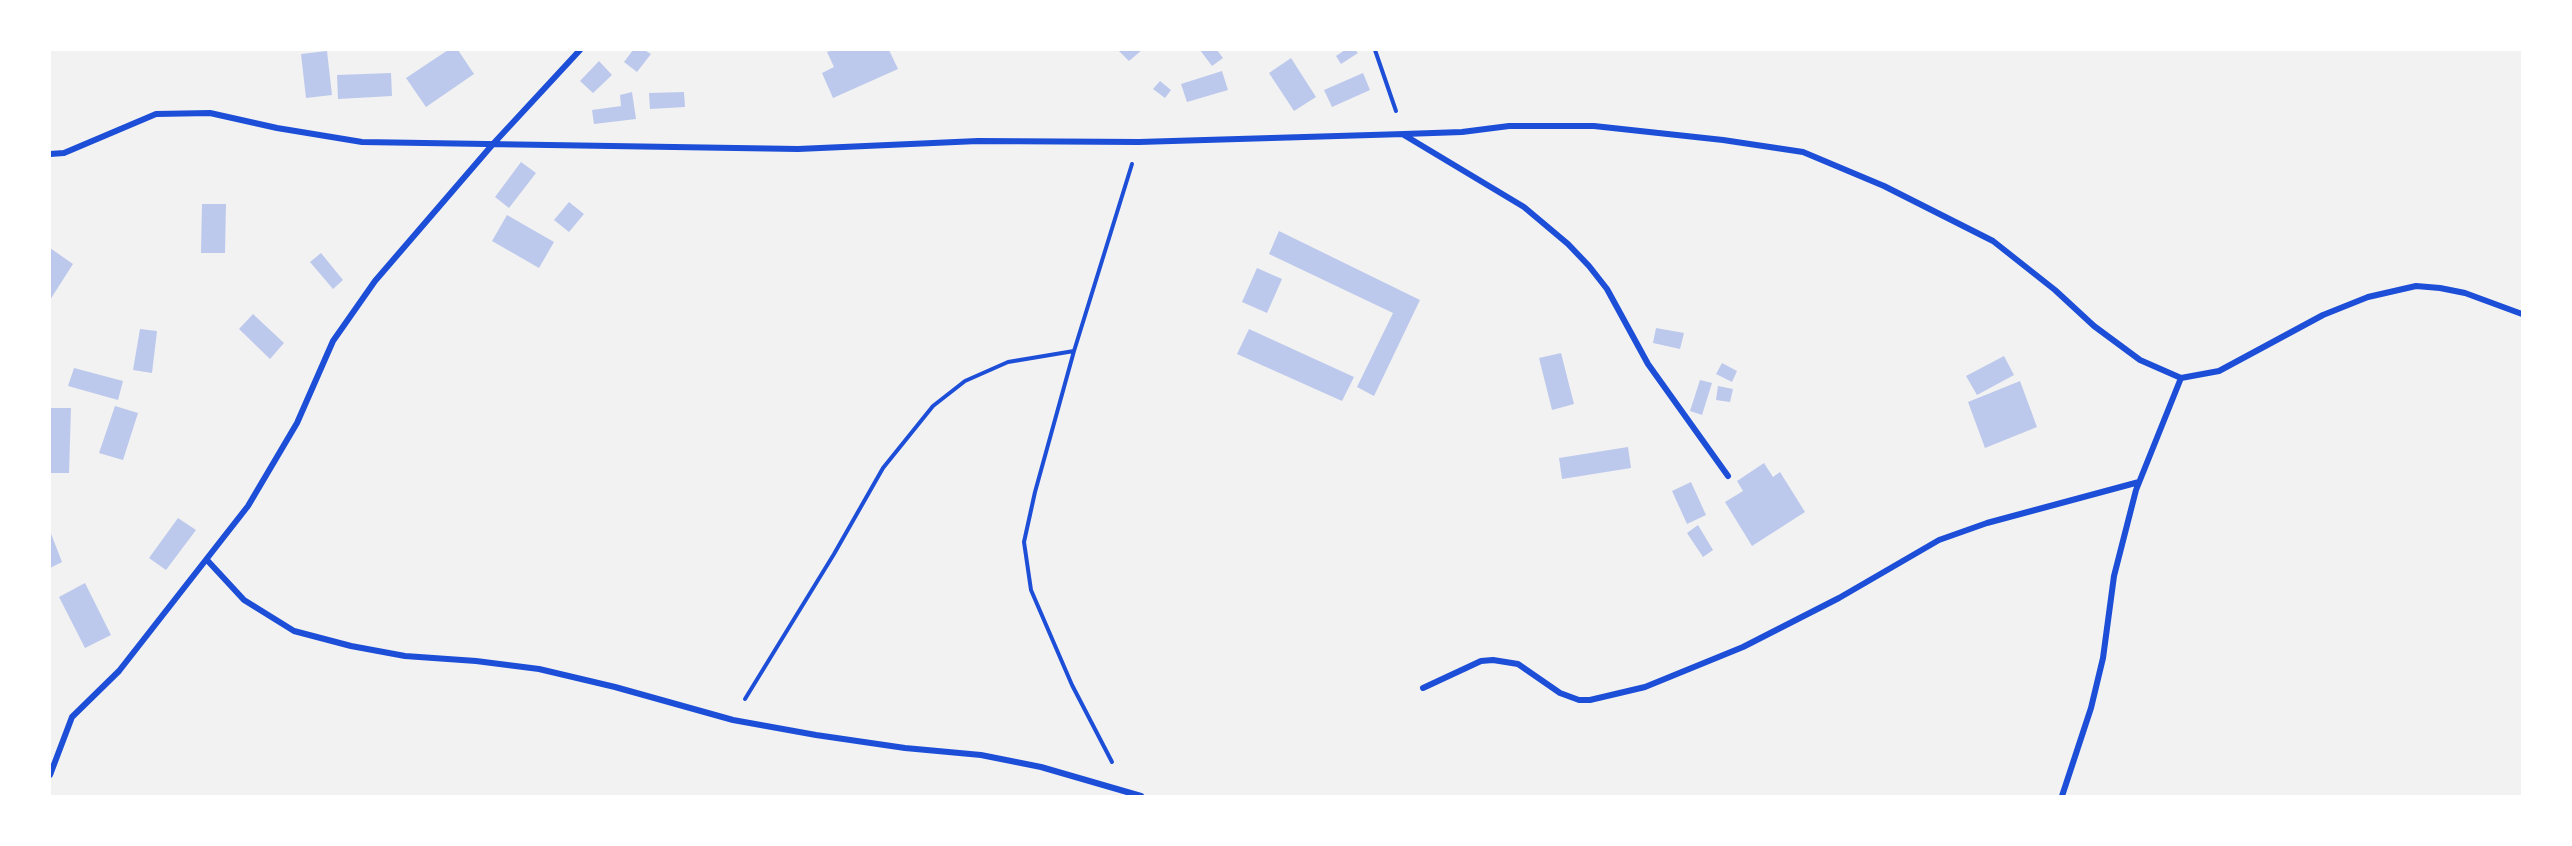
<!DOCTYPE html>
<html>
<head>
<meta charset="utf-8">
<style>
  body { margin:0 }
  #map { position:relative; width:2572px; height:846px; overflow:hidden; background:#f2f2f2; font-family:"Roboto Condensed",sans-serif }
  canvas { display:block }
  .frame { position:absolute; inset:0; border:51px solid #fff; pointer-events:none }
</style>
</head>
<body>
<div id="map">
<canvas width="2572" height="846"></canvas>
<div class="frame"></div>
</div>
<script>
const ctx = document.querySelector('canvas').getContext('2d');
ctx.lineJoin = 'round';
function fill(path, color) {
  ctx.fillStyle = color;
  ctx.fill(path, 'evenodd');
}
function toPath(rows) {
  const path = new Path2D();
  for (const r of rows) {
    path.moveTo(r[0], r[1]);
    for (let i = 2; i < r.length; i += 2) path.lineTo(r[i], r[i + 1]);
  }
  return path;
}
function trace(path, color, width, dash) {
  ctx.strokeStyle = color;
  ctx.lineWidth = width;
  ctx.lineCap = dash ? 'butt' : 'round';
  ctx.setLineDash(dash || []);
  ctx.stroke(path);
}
fill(toPath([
  [448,50,458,50,474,74,426,107,406,78],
  [633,50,644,50,651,54,637,72,624,62],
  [833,50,889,50,898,69,833,98,822,73,834,67,827,52],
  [1118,50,1142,50,1129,61],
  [1200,50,1217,50,1223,58,1212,66],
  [1345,50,1355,50,1358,53,1341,64,1336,56],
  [327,51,332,95,306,98,301,54],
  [1291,58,1316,97,1294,111,1269,73],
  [599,61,612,75,593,93,580,81],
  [1222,71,1228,90,1187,102,1181,84],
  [391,73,392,96,338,99,337,75],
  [1363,73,1370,90,1332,107,1324,90],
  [1160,81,1171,90,1165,98,1153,89],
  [632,92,636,119,594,124,592,110,621,106,620,95],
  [684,92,685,107,650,109,649,93],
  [521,162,536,173,509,208,495,197],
  [569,202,584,214,569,232,554,220],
  [202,204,226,204,225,253,201,253],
  [507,215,554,242,539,268,492,241],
  [1279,231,1420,300,1374,396,1357,387,1393,313,1269,254],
  [50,248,73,264,50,300],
  [321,253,343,280,333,289,310,262],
  [1257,268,1282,279,1267,313,1242,302],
  [253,314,284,343,270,359,239,329],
  [1656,328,1684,333,1680,349,1653,343],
  [140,329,157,331,152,373,133,370],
  [1249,329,1354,377,1342,401,1237,354],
  [1561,353,1574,404,1552,410,1539,358],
  [2004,356,2014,375,1977,395,1966,376],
  [1722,363,1737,371,1732,382,1716,374],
  [74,368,123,381,118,400,68,386],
  [1700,380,1712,383,1702,415,1690,411],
  [2020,381,2037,427,1985,448,1968,402],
  [1718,386,1733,389,1730,402,1716,400],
  [115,406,138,413,123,460,99,453],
  [50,408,71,408,69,473,50,473],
  [1628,447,1631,468,1562,479,1559,458],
  [1764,463,1773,477,1780,472,1805,512,1752,546,1725,502,1743,491,1737,481],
  [1691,482,1706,515,1687,524,1672,491],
  [178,518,196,530,166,570,149,558],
  [1698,525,1713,550,1703,557,1687,533],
  [50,531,62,562,50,568],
  [85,583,111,635,85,648,59,597]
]), '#bdc9ec');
trace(toPath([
  [1375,50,1396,111],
  [745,699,834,554,883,468,933,406,965,381,1008,362,1074,351],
  [1112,762,1072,685,1031,590,1024,542,1035,492,1074,351,1132,164]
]), '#1d4ed8', 4);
trace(toPath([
  [1404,135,1524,207,1568,244,1589,266,1607,289,1648,364,1728,476],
  [50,154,64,153,156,114,210,113,277,128,362,142,798,149,978,141,1139,142,1404,134,1462,132,1509,126,1594,126,1723,140,1803,152,1884,186,1993,241,2055,290,2094,326,2140,360,2181,378,2219,371,2323,315,2368,297,2416,286,2440,288,2465,293,2522,314],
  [207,560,244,600,294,631,351,646,405,656,476,661,539,669,615,687,733,720,816,735,905,748,981,755,1041,767,1141,796],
  [1423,688,1481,661,1493,660,1518,664,1560,693,1579,700,1590,700,1645,687,1743,647,1839,598,1939,540,1987,523,2139,482],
  [50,775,72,717,119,671,248,506,297,423,333,341,375,281,493,144,580,50],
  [2062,796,2091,708,2103,658,2114,576,2136,490,2181,378]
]), '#1d4ed8', 6);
</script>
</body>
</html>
